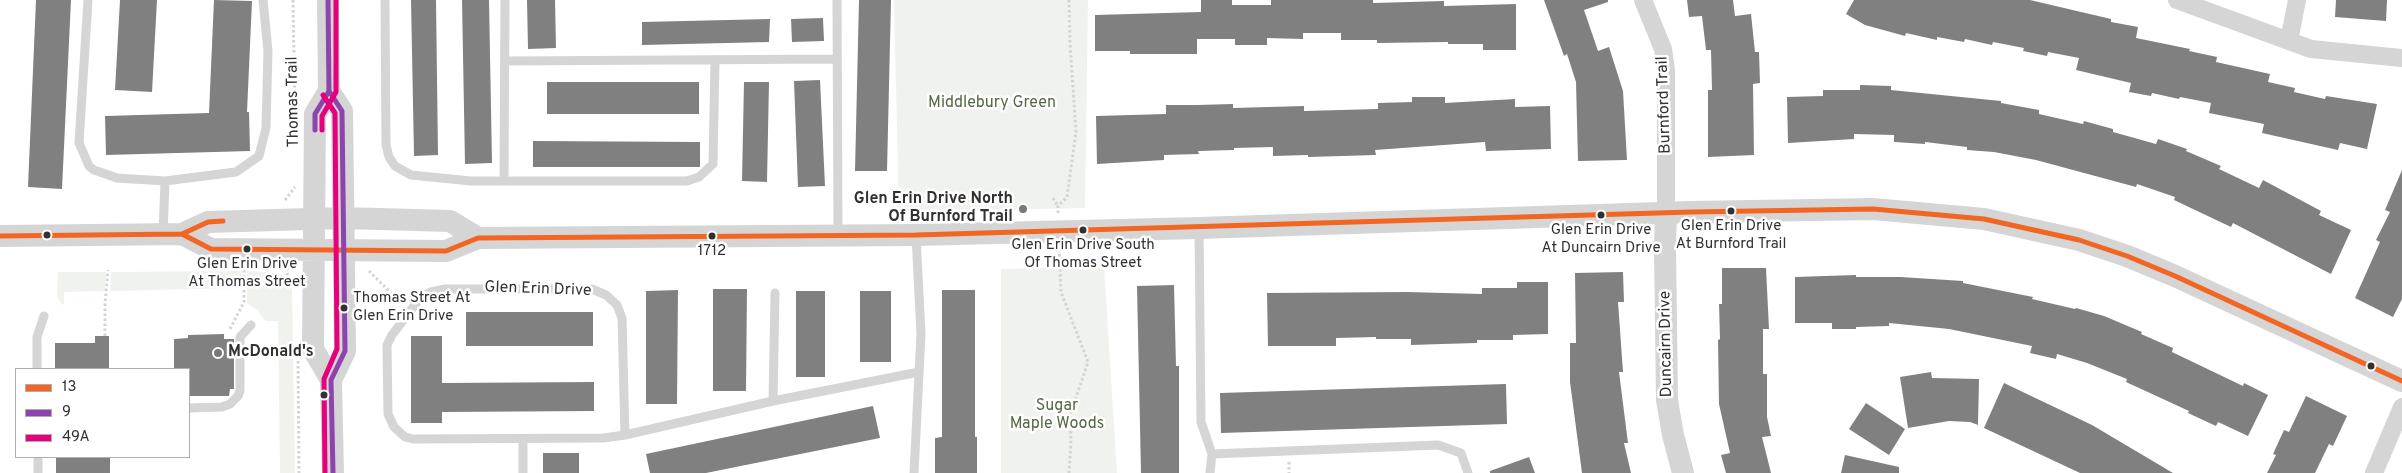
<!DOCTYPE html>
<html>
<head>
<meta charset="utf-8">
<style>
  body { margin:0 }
  #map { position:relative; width:2402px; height:473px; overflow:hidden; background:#fff; font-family:Overpass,sans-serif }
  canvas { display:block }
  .legend { position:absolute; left:15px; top:368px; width:175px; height:90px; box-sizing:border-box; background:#fff; border:1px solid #adadad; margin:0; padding:6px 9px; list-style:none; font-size:15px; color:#313131 }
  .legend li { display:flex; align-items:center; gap:10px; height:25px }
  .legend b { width:25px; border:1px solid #adadad }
</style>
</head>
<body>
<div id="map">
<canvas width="2402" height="473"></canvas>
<ul class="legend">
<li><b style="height:6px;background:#f26522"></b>13</li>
<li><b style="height:6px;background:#8e44ad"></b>9</li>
<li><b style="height:6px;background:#e5007d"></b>49A</li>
</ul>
</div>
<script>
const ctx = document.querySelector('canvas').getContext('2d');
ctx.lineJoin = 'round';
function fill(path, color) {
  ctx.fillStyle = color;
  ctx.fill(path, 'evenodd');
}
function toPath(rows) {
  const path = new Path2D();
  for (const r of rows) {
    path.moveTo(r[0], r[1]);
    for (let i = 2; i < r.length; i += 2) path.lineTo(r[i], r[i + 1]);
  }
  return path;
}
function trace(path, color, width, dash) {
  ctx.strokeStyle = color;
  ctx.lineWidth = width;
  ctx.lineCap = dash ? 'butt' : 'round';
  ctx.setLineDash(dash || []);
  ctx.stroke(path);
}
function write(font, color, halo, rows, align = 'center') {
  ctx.font = font + ' Overpass,sans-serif';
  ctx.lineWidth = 5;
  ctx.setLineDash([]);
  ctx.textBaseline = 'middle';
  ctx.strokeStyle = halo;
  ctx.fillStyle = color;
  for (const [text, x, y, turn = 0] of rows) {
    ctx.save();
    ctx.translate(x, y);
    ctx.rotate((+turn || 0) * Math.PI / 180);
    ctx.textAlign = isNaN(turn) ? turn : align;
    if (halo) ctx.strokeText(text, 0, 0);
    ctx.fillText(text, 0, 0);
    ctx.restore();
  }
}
fill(toPath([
  [894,0,1088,0,1085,208,899,212],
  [1104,266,1117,473,1001,473,1001,269],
  [241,271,241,288,110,291,111,272],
  [247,271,278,273,288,280,292,290,295,473,280,473,278,321,266,321,257,310,247,303],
  [58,272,106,272,105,291,64,292,64,304,62,305,57,296]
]), '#f0f3ed');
fill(toPath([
  [36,0,71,0,62,189,28,187],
  [120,0,157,0,152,92,115,90],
  [214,0,252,1,247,112,249,112,250,151,106,155,105,116,209,113],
  [411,0,436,0,438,155,414,156],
  [462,0,489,0,492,163,465,164],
  [527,0,555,0,556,48,528,49],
  [859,0,891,0,887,171,855,171],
  [1201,0,1232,0,1232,5,1271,5,1271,0,1373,0,1373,3,1444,1,1444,6,1516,4,1516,50,1483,50,1483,44,1448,44,1448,42,1377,43,1377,40,1341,40,1341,33,1303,33,1303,39,1267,38,1267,45,1235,45,1235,39,1197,39,1197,54,1130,54,1130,51,1095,51,1095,15,1201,12],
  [1544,0,1608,0,1608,2,1584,10,1598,51,1609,47,1623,91,1627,160,1578,161,1576,82,1567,54,1564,56],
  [1687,0,1733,0,1735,16,1751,14,1755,52,1759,52,1760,83,1753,84,1754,155,1708,157,1708,90,1712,90,1711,50,1706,50,1702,16,1689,17],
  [1854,0,2030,0,2111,19,2111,22,2138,27,2136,38,2190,49,2189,51,2217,57,2216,62,2270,74,2268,82,2295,88,2294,92,2325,99,2326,96,2377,104,2367,149,2340,143,2338,150,2262,133,2264,124,2209,113,2211,103,2180,97,2179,99,2152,93,2151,96,2129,92,2131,83,2076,70,2079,58,2048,52,2047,56,2023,51,2024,48,1993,42,1992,45,1965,39,1964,42,1937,37,1937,40,1906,33,1905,36,1865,25,1846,14],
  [2336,0,2387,0,2386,21,2335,17],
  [823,18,824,41,792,42,791,19],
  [770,19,769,42,642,45,642,22],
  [820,80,825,186,798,187,794,81],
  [547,82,699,82,699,114,547,114],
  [744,82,769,82,767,182,742,181],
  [1860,85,1891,86,1891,90,2001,101,2001,103,2039,110,2039,114,2083,124,2084,121,2113,129,2113,132,2156,144,2158,139,2187,149,2186,151,2221,166,2219,169,2259,188,2263,180,2321,211,2319,215,2351,230,2331,274,2233,223,2231,227,2174,200,2175,197,2137,184,2136,187,2036,160,1994,152,1967,150,1967,147,1925,142,1925,144,1894,142,1894,135,1854,134,1854,139,1788,143,1787,97,1823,96,1823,90,1860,90],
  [1412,97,1445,97,1445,103,1515,99,1515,107,1550,106,1551,149,1486,151,1485,142,1375,150,1376,155,1308,157,1308,155,1273,156,1273,147,1234,148,1234,150,1198,151,1199,154,1164,155,1164,160,1097,164,1096,116,1166,114,1166,105,1197,105,1233,104,1233,108,1304,106,1304,111,1378,109,1378,103,1412,102],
  [533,141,700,142,700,167,533,167],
  [2402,170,2402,299,2393,317,2355,298,2380,242,2376,240,2390,212,2385,210],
  [1722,268,1766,268,1769,329,1763,329,1763,374,1767,374,1767,417,1771,436,1762,437,1771,473,1726,473,1721,455,1730,453,1719,404,1718,340,1720,339,1719,304,1722,304],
  [1623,272,1624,302,1618,302,1623,372,1619,372,1628,443,1624,443,1631,473,1582,473,1570,382,1570,343,1576,343,1575,273],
  [1856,275,1856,277,1901,277,1963,281,1963,283,2033,297,2032,299,2075,309,2076,308,2104,316,2142,332,2141,334,2173,348,2172,352,2243,386,2244,383,2268,395,2248,436,2218,422,2216,426,2188,413,2189,411,2126,382,2127,379,2087,363,2057,354,2056,359,2030,353,2032,346,1949,329,1889,323,1889,326,1856,327,1856,329,1832,329,1832,323,1795,323,1795,277],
  [1517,282,1548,282,1548,334,1513,335,1513,340,1477,340,1477,343,1442,344,1411,345,1411,339,1376,339,1376,337,1336,338,1336,346,1268,346,1267,293,1407,292,1482,294,1482,288,1517,288],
  [1174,285,1176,366,1179,366,1179,473,1141,473,1137,286],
  [713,289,747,289,746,391,713,391],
  [678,290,677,404,646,404,646,291],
  [942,290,975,290,975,437,977,437,977,473,935,473,935,438,942,437],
  [796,291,825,291,825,377,796,377],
  [860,291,891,291,891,362,860,362],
  [466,312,593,312,593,346,466,346],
  [224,334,224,339,234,339,234,389,230,389,229,396,189,396,189,369,174,369,174,339,188,338,188,335],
  [95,336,109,336,109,369,55,369,55,343,95,343],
  [411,336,442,336,442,383,594,382,594,411,442,412,442,423,411,423],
  [1931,372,1932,378,1979,379,1978,425,1970,422,1949,421,1908,428,1900,377],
  [2004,383,2092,425,2173,473,2080,473,1984,428],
  [1506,384,1507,424,1221,433,1220,393],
  [2306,396,2347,416,2333,446,2329,444,2315,473,2267,473,2276,455,2273,454,2284,430,2289,432],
  [1866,403,1905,429,1889,455,1849,429],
  [873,406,880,438,706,473,650,473,646,454],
  [543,453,579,453,579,473,543,473],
  [1845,455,1899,467,1899,473,1841,473],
  [56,457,110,457,110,473,56,473],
  [1529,457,1535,473,1490,473,1490,471]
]), '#808080');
trace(toPath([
  [293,0,295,114],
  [1053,198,1058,206],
  [285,200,295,187],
  [1058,213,1058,206,1067,197,1076,132,1070,44,1069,0],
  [1059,249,1061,292,1088,362,1070,415,1071,440,1069,473],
  [287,268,287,274,293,283],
  [369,271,393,295,392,313],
  [393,295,407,296],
  [230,329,244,302,244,269],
  [105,336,105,304,108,270],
  [298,361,299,473],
  [1289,462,1289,473]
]), '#d4d4d4', 3, [2.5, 2.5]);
trace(toPath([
  [88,0,79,143,89,166,94,170,117,178,165,181],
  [385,0,386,145,389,157,395,166,411,175,471,181,687,181,699,177,713,164,715,60],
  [837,0,838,234],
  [505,61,837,59],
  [504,179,505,0],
  [1199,228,1201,422,1212,454,1210,473],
  [163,234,165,181,236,172,259,156,266,128,268,51,263,0],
  [37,369,37,337,44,316],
  [773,401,775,293],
  [189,408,222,407,230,404,238,396,240,391,240,337,251,325],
  [625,435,622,318,617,305,606,295,592,289,445,289,431,292,421,297,392,335,387,345,388,414,394,427,405,437,413,439,603,438,625,435,773,401,919,372],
  [523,439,523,473],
  [1212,454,1438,445,1461,453,1468,473],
  [38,457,38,473],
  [914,473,921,334,916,236]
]), '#d5d5d5', 9);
trace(toPath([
  [1643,0,1663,49,1666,70,1666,213],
  [2177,0,2311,49,2402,58],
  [2289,41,2297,0],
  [2374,473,2402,407]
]), '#d5d5d5', 18);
trace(toPath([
  [328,0,329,91,315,114,313,349,331,380],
  [329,91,342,111,345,351,331,380,333,473],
  [1666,213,1665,247,1667,400,1673,435,1683,473],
  [182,234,211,249,446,251,478,238,916,235,1199,228,1691,212,1873,209,1984,219,2079,240,2127,256,2175,276,2402,381],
  [0,236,182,234,208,222,343,218,450,221,478,238]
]), '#d5d5d5', 22);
trace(toPath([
  [182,234,211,249,446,251,478,238,916,235,1691,212,1873,209,1984,219,2079,240,2127,256,2175,276,2402,381],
  [0,236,182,234,208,222,223,221]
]), '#f26522', 5);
trace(toPath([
  [329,91,342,111,345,351,331,380,333,473],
  [315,130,315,114,329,91,328,0]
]), '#8e44ad', 5);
trace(toPath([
  [323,95,335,113,337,349,324,379,325,473],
  [322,130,322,116,336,92,336,0]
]), '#e5007d', 5);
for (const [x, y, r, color] of [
  [1023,209,5,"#797979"],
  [1731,211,4.5,"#313131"],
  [1601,215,4.5,"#313131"],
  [1083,230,4.5,"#313131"],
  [47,235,4.5,"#313131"],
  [712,236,4.5,"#313131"],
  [247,249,4.5,"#313131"],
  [344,308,4.5,"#313131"],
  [218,353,5,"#797979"],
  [2371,366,4.5,"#313131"],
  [324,395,4.5,"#313131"]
]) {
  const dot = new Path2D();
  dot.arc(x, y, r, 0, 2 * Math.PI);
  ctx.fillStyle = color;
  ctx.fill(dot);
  trace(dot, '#fff', 2);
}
write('15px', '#313131', '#fff', [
  ["Glen Erin Drive",1731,227],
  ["At Burnford Trail",1731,245],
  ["Glen Erin Drive",1601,231],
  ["At Duncairn Drive",1601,249],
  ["Glen Erin Drive South",1083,246],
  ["Of Thomas Street",1083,264],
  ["1712",712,252],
  ["Glen Erin Drive",247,265],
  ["At Thomas Street",247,283],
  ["Thomas Street At",353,299,"left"],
  ["Glen Erin Drive",353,317,"left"]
]);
write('16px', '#313131', '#fff', [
  ["Thomas Trail",294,102,-91],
  ["Burnford Trail",1665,105,-92],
  ["Glen Erin Drive",538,290,2],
  ["Duncairn Drive",1667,344,-91]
]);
write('16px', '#536943', '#fff', [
  ["Middlebury Green",992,104],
  ["Sugar",1057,407],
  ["Maple Woods",1057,425]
]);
write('bold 16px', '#313131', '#fff', [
  ["Glen Erin Drive North",1013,200],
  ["Of Burnford Trail",1013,218],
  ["McDonald's",228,353,"left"]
], 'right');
</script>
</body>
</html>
